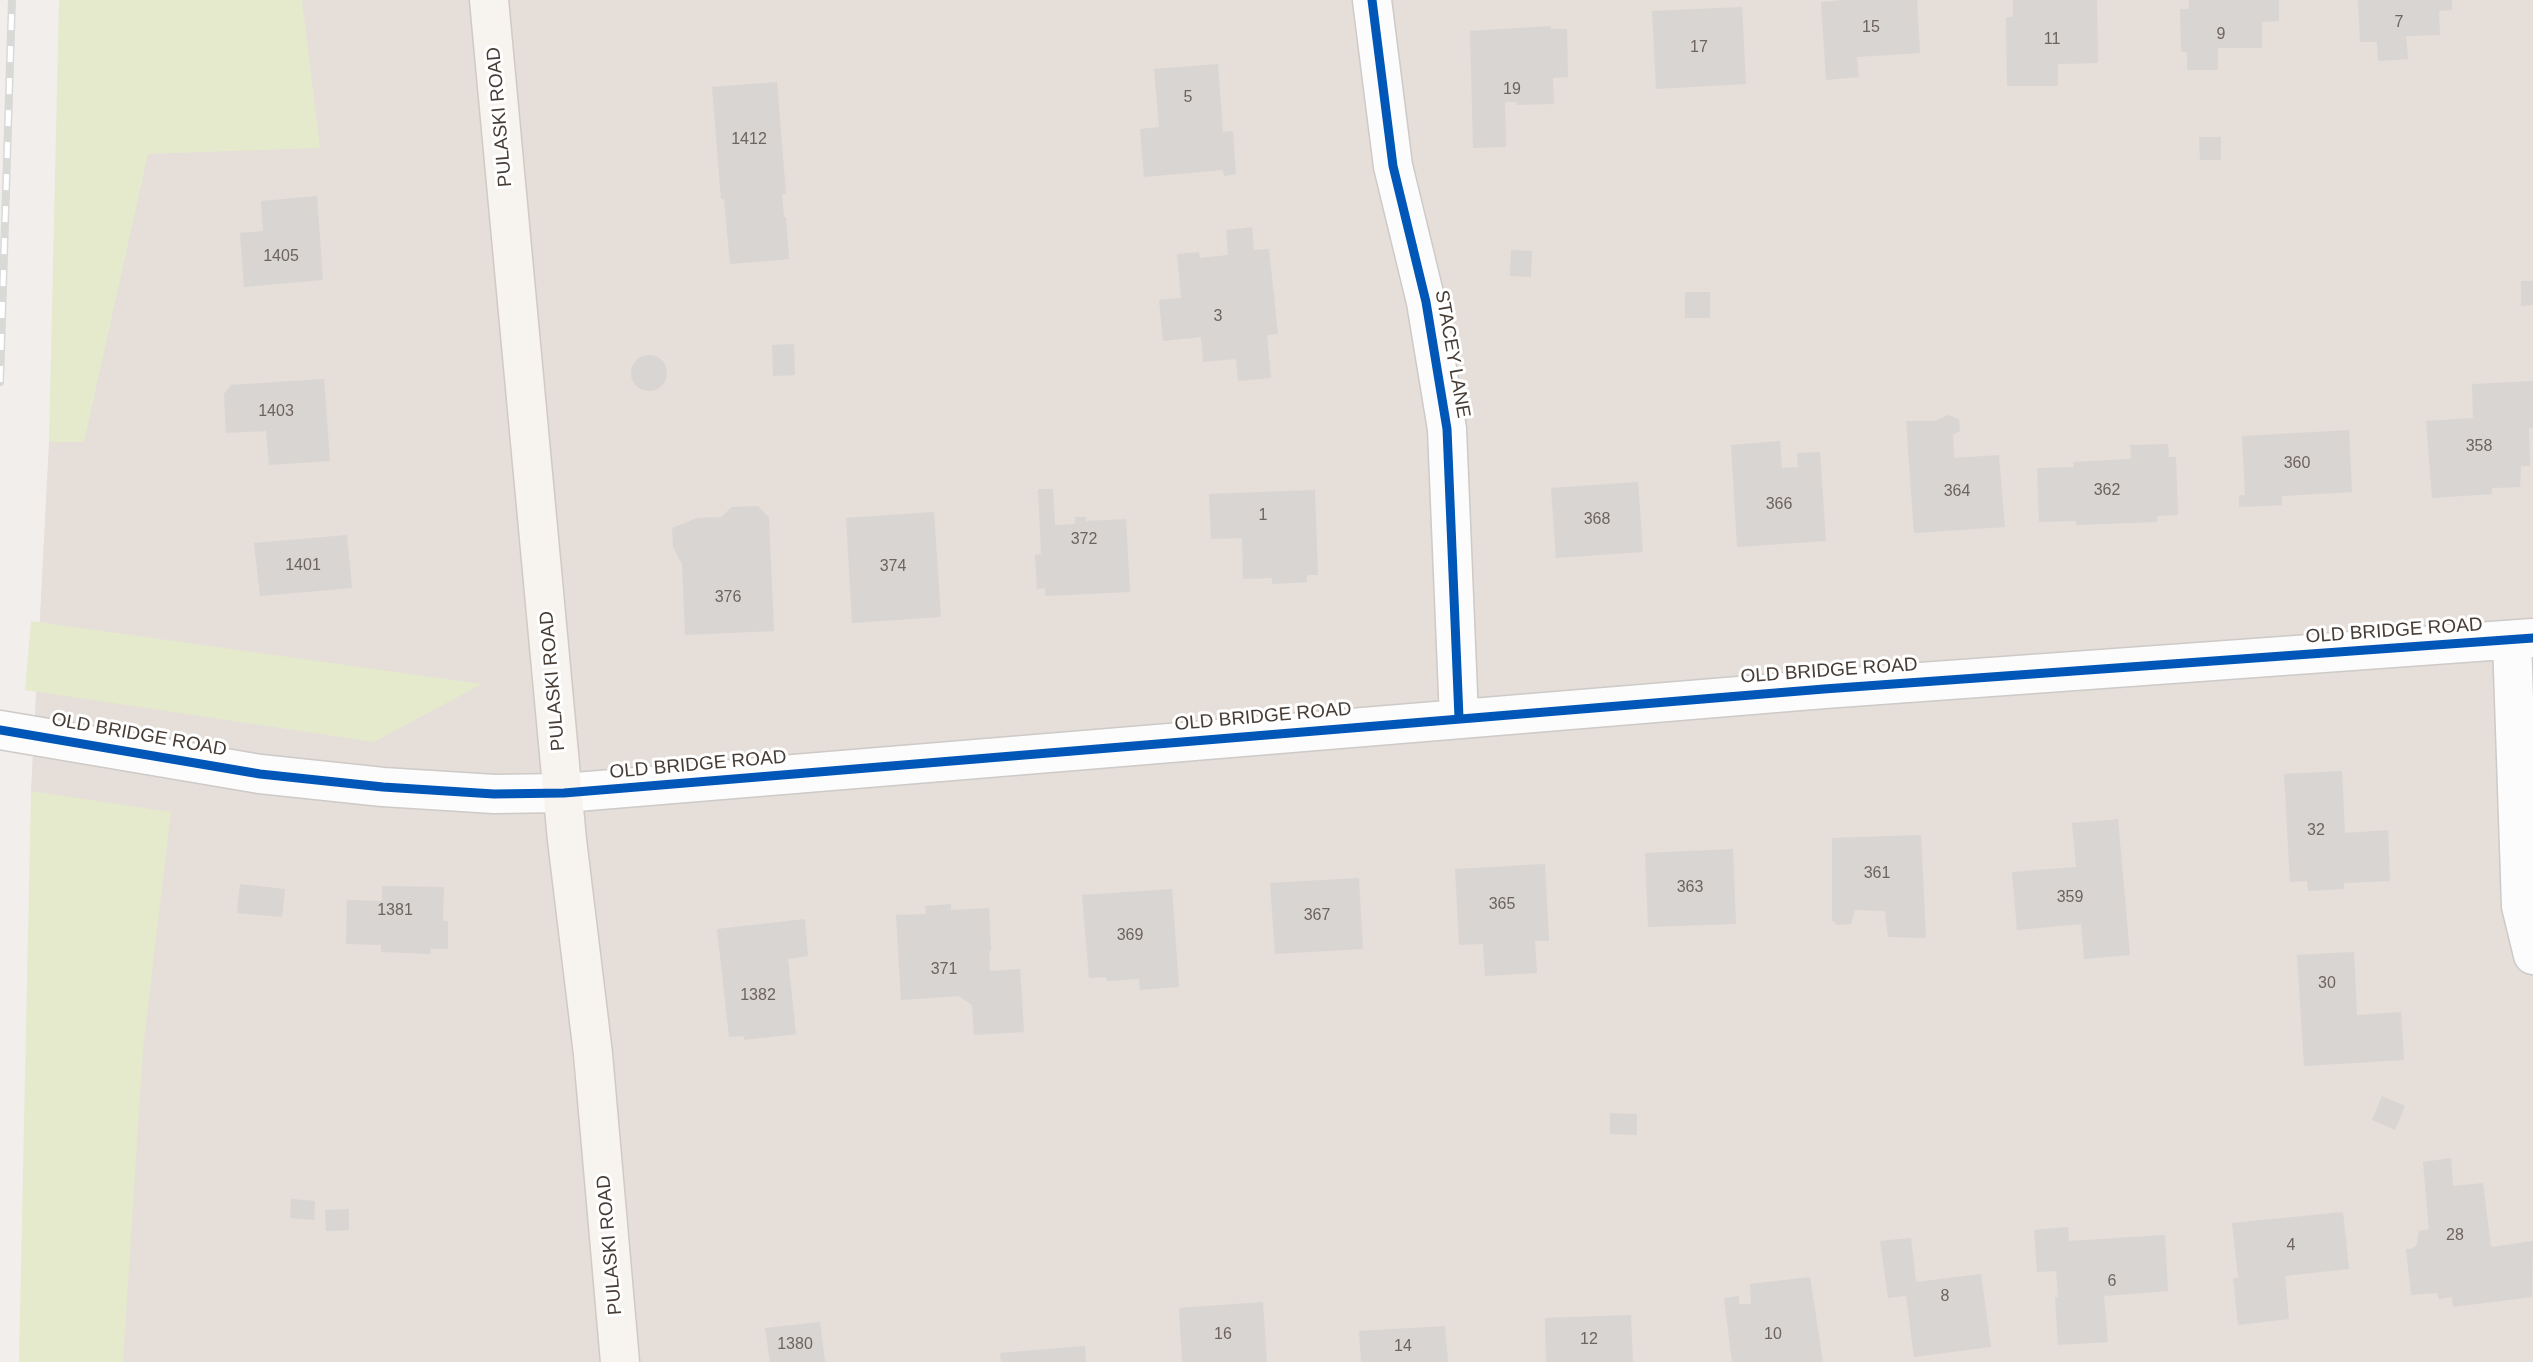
<!DOCTYPE html>
<html>
<head>
<meta charset="utf-8">
<style>
  body { margin:0 }
  canvas { display:block; background:#f1eeec }
</style>
</head>
<body>
<canvas width="2533" height="1362"></canvas>
<script>
const ctx = document.querySelector('canvas').getContext('2d');
ctx.lineJoin = 'round';
function fill(path, color) {
  ctx.fillStyle = color;
  ctx.fill(path, 'evenodd');
}
function toPath(rows) {
  const path = new Path2D();
  for (const r of rows) {
    if (r.length === 3) {
      path.moveTo(r[0] + r[2], r[1]);
      path.arc(r[0], r[1], r[2], 0, 2 * Math.PI);
      continue;
    }
    path.moveTo(r[0], r[1]);
    for (let i = 2; i < r.length; i += 2) path.lineTo(r[i], r[i + 1]);
  }
  return path;
}
function trace(path, color, width, dash) {
  ctx.strokeStyle = color;
  ctx.lineWidth = width;
  ctx.lineCap = dash ? 'butt' : 'round';
  ctx.setLineDash(dash || []);
  ctx.stroke(path);
}
function write(font, color, halo, rows, align = 'center') {
  ctx.font = font + ' Arial,sans-serif';
  ctx.lineWidth = 6;
  ctx.setLineDash([]);
  ctx.textBaseline = 'middle';
  ctx.strokeStyle = halo;
  ctx.fillStyle = color;
  for (const [text, x, y, turn = 0] of rows) {
    ctx.save();
    ctx.translate(x, y);
    ctx.rotate((+turn || 0) * Math.PI / 180);
    ctx.textAlign = isNaN(turn) ? turn : align;
    if (halo) ctx.strokeText(text, 0, 0);
    ctx.fillText(text, 0, 0);
    ctx.restore();
  }
}
fill(toPath([
  [78,0,2533,0,2533,1362,74,1362,31,791,49,442]
]), '#e5ded9');
fill(toPath([
  [59,0,302,0,320,148,148,154,84,442,49,442],
  [31,621,482,684,374,742,25,690],
  [31,791,171,812,143,1049,123,1362,19,1362]
]), '#e5eacd');
fill(toPath([
  [1844,0,1917,0,1920,53,1857,57,1859,77,1826,80,1821,2],
  [2013,0,2097,0,2098,63,2058,64,2058,86,2007,86,2006,17,2013,17],
  [2189,0,2279,0,2279,21,2262,22,2262,48,2218,48,2218,70,2187,70,2187,52,2181,52,2180,9,2189,9],
  [2358,0,2452,0,2452,10,2439,11,2440,35,2406,36,2408,59,2378,61,2377,42,2360,42],
  [1742,7,1746,84,1656,89,1652,11],
  [1551,26,1551,29,1567,29,1568,77,1553,78,1554,104,1516,105,1517,102,1505,102,1506,147,1473,148,1470,31],
  [1218,64,1223,132,1233,131,1236,174,1224,176,1223,170,1144,177,1140,129,1159,127,1154,69],
  [777,82,786,194,782,194,784,217,786,217,789,259,730,264,724,199,721,199,712,87],
  [2199,137,2221,137,2221,160,2200,160],
  [317,196,323,280,244,287,240,233,263,231,261,201],
  [1252,227,1254,250,1269,249,1278,334,1267,335,1271,378,1238,381,1236,359,1203,362,1201,337,1163,341,1159,300,1181,298,1177,254,1199,252,1200,258,1228,255,1226,230],
  [1511,250,1532,251,1531,277,1510,276],
  [2521,281,2533,281,2533,305,2521,306],
  [1685,292,1710,292,1710,318,1685,318],
  [794,344,795,375,773,376,772,345],
  [649,373,18],
  [324,379,330,461,269,465,266,431,226,433,224,394,231,385],
  [2533,381,2533,428,2529,428,2530,466,2521,466,2520,487,2492,488,2492,494,2432,498,2426,421,2473,418,2472,384],
  [1948,415,1959,419,1960,431,1953,435,1954,458,1999,455,2005,527,1914,533,1906,421,1935,421],
  [2349,430,2352,492,2282,496,2282,505,2239,507,2239,495,2245,495,2242,436],
  [1780,441,1782,468,1798,467,1797,453,1820,452,1826,541,1737,547,1731,445],
  [2168,444,2169,457,2176,457,2178,515,2157,516,2157,522,2076,525,2076,521,2039,522,2037,468,2074,467,2073,462,2131,459,2130,445],
  [1638,482,1643,552,1556,558,1551,488],
  [1038,489,1053,489,1055,525,1075,524,1075,517,1086,517,1086,521,1126,519,1130,592,1045,596,1045,588,1037,589,1035,555,1041,554],
  [1315,490,1318,575,1307,575,1307,582,1272,584,1272,578,1243,579,1242,538,1211,539,1209,494],
  [758,506,769,518,774,631,685,635,682,564,673,547,672,528,697,518,721,517,732,507],
  [934,512,941,617,852,623,846,518],
  [347,535,352,588,260,596,254,543],
  [2342,771,2345,833,2388,830,2390,881,2344,883,2344,889,2308,891,2307,881,2290,882,2284,774],
  [2118,819,2130,955,2084,959,2081,924,2017,930,2012,872,2076,867,2072,823],
  [1921,835,1926,938,1888,937,1885,911,1855,910,1851,924,1837,925,1832,920,1832,838],
  [1733,849,1736,924,1648,927,1645,853],
  [1545,864,1549,941,1535,941,1537,973,1485,976,1483,944,1459,945,1455,869],
  [1359,878,1363,949,1275,954,1270,883],
  [240,884,285,889,282,917,237,913],
  [382,886,444,887,443,921,448,921,448,949,430,949,431,954,381,952,381,945,346,944,347,900,382,901],
  [1172,889,1179,987,1140,990,1139,979,1107,981,1106,977,1089,978,1082,895],
  [951,904,951,910,989,908,991,951,989,951,990,971,1020,969,1024,1032,974,1035,972,1005,959,996,901,1000,896,915,926,914,925,906],
  [805,919,808,956,788,959,796,1034,744,1040,744,1036,729,1037,717,929],
  [2354,952,2357,1015,2401,1012,2404,1060,2304,1066,2297,955],
  [2382,1096,2405,1106,2395,1130,2372,1120],
  [1610,1113,1637,1114,1637,1135,1610,1134],
  [2451,1158,2453,1186,2483,1183,2491,1247,2533,1241,2532,1297,2453,1307,2452,1297,2439,1299,2437,1293,2411,1295,2406,1249,2411,1249,2417,1245,2419,1231,2429,1229,2423,1162],
  [291,1199,315,1201,314,1220,290,1218],
  [349,1209,349,1230,326,1231,325,1210],
  [2343,1212,2349,1269,2285,1276,2289,1319,2238,1325,2233,1278,2238,1278,2232,1223],
  [2068,1227,2069,1241,2165,1235,2168,1291,2104,1296,2108,1342,2058,1345,2055,1297,2058,1297,2056,1271,2037,1272,2034,1230],
  [1911,1238,1916,1282,1981,1274,1991,1347,1914,1357,1906,1296,1888,1298,1880,1241],
  [1810,1277,1823,1362,1732,1362,1724,1298,1739,1296,1739,1304,1751,1304,1750,1284],
  [1263,1302,1267,1362,1182,1362,1179,1308],
  [1631,1315,1633,1362,1546,1362,1545,1318],
  [820,1322,825,1362,770,1362,765,1328],
  [1445,1326,1448,1362,1361,1362,1359,1331],
  [1085,1346,1086,1362,1001,1362,1000,1353]
]), '#d9d5d2');
const minor = toPath([
  [1372,0,1393,166,1426,302,1447,429,1459,718],
  [2512,640,2521,906,2533,955],
  [564,793,1824,689,2533,638]
]);
const tertiary = toPath([
  [0,730,260,774,383,787,494,794,564,793]
]);
const secondary = toPath([
  [489,0,567,840,593,1054,620,1362]
]);
trace(minor, '#cdcac7', 41);
trace(tertiary, '#cdcac7', 41);
trace(secondary, '#d1cac4', 41);
trace(minor, '#fdfcfc', 38);
trace(tertiary, '#fdfcfc', 38);
trace(secondary, '#f7f3ef', 38);
const rail = toPath([
  [0,382,12,0]
]);
trace(rail, '#d9d9d8', 8);
trace(rail, '#fff', 5, [16]);
trace(toPath([
  [1372,0,1393,166,1426,302,1447,429,1459,718],
  [0,730,260,774,383,787,494,794,564,793,1824,689,2533,638]
]), '#0057b8', 9);
write('16px', '#6d645f', null, [
  ["7",2399,23],
  ["15",1871,28],
  ["9",2221,35],
  ["11",2052,40],
  ["17",1699,48],
  ["19",1512,90],
  ["5",1188,98],
  ["1412",749,140],
  ["1405",281,257],
  ["3",1218,317],
  ["1403",276,412],
  ["358",2479,447],
  ["360",2297,464],
  ["362",2107,491],
  ["364",1957,492],
  ["366",1779,505],
  ["1",1263,516],
  ["368",1597,520],
  ["372",1084,540],
  ["1401",303,566],
  ["374",893,567],
  ["376",728,598],
  ["32",2316,831],
  ["361",1877,874],
  ["363",1690,888],
  ["359",2070,898],
  ["365",1502,905],
  ["1381",395,911],
  ["367",1317,916],
  ["369",1130,936],
  ["371",944,970],
  ["30",2327,984],
  ["1382",758,996],
  ["28",2455,1236],
  ["4",2291,1246],
  ["6",2112,1282],
  ["8",1945,1297],
  ["16",1223,1335],
  ["10",1773,1335],
  ["12",1589,1340],
  ["1380",795,1345],
  ["14",1403,1347]
]);
write('19px', '#473d37', '#fff', [
  ["PULASKI ROAD",500,117,-95],
  ["STACEY LANE",1452,354,80],
  ["OLD BRIDGE ROAD",2394,631,-4],
  ["OLD BRIDGE ROAD",1829,671,-4],
  ["PULASKI ROAD",553,681,-95],
  ["OLD BRIDGE ROAD",1263,717,-5],
  ["OLD BRIDGE ROAD",139,735,10],
  ["OLD BRIDGE ROAD",698,765,-5],
  ["PULASKI ROAD",610,1245,-95]
]);
</script>
</body>
</html>
